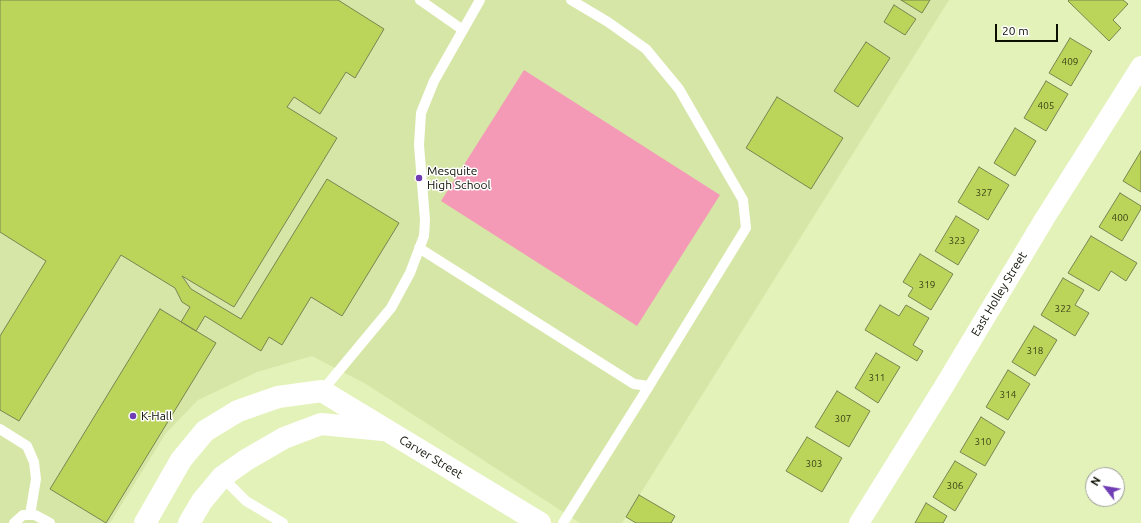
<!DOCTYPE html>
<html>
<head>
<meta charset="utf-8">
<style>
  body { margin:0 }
  #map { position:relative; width:1141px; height:523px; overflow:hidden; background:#e3f2b9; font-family:Ubuntu,sans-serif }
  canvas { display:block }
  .north { position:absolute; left:1085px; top:467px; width:40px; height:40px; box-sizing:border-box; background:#fff; border:1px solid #9d9f99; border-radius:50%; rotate:301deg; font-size:11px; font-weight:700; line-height:16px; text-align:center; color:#0b0f00 }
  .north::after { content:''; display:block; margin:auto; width:14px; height:18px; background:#703db4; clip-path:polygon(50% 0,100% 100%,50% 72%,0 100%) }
  .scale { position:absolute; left:995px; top:24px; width:63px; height:18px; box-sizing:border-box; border:2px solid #0b0f00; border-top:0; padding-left:5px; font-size:12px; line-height:14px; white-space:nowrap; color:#0b0f00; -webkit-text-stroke:3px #fff; paint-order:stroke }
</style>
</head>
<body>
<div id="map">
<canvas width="1141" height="523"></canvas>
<div class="north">N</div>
<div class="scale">20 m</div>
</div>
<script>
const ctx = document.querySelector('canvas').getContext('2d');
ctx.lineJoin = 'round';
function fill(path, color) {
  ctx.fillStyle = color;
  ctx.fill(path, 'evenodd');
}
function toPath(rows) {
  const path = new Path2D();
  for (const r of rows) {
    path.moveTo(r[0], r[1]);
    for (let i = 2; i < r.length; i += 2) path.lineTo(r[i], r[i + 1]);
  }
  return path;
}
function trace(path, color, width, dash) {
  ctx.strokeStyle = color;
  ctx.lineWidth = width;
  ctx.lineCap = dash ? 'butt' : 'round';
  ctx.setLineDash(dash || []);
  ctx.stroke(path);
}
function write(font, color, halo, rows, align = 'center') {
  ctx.font = font + ' Ubuntu,sans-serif';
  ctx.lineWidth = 3;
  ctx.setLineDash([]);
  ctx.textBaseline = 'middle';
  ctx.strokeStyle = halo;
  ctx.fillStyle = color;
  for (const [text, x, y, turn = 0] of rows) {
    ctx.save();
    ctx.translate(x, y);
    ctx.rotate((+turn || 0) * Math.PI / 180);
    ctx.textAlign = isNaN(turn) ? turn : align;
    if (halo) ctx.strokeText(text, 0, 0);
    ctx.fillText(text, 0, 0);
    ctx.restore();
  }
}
fill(toPath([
  [0,0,949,0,622,523,580,523,366,384,312,356,257,372,198,400,166,433,110,523,0,523]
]), '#d6e6a7');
fill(toPath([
  [524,70,720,195,637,326,441,201]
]), '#f49ab7');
const building = toPath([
  [0,0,338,0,384,29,355,78,346,72,320,114,294,97,287,107,337,138,234,307,182,276,191,289,241,319,327,179,399,223,342,316,311,297,282,345,269,337,261,351,205,316,196,331,181,322,190,307,182,302,175,288,121,255,19,421,0,410,0,336,46,261,0,232,0,0],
  [901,0,930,0,922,13,901,0],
  [1069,0,1123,0,1128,4,1113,20,1121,28,1109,41,1068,1,1069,0],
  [894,5,916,19,905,35,884,22,894,5],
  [1070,38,1092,51,1071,86,1049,73,1070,38],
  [866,42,890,58,858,107,834,91,866,42],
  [1046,81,1068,94,1046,131,1024,118,1046,81],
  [777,97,843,138,811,189,746,148,777,97],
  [1015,128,1036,141,1015,176,994,163,1015,128],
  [1141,151,1141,192,1123,181,1141,151],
  [979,167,1009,185,988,220,958,202,979,167],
  [1120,193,1141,206,1141,209,1122,241,1099,227,1120,193],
  [956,216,979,230,958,265,935,251,956,216],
  [1091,236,1137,263,1126,281,1111,271,1099,291,1068,273,1091,236],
  [920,254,953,274,931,310,908,296,913,288,903,282,920,254],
  [1063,278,1084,290,1075,305,1089,313,1075,336,1041,315,1063,278],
  [880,305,899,316,906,305,929,318,913,345,923,351,917,361,865,330,880,305],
  [160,309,216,343,106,523,50,489,160,309],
  [1034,326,1057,340,1035,376,1012,362,1034,326],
  [876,353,900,367,878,403,855,388,876,353],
  [1008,370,1030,384,1008,420,986,407,1008,370],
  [837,391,870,411,849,447,815,427,837,391],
  [981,417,1005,432,985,466,960,452,981,417],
  [807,437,842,458,822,492,786,471,807,437],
  [955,461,977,474,955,511,933,497,955,461],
  [639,495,675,516,671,523,636,523,626,517,639,495],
  [926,503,947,516,943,523,915,523,926,503]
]);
fill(building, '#bbd45a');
trace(building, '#798551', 1);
trace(toPath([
  [420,0,463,30],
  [419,248,634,384,649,386,746,228,743,200,679,89,646,49,608,22,571,0],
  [322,391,391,308,410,273,424,236,425,220,419,145,421,113,434,81,480,0],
  [0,429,27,446,34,462,36,479,30,515],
  [222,477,246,501,283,523],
  [14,523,23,515,35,515,50,523],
  [563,523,649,386]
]), '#fff', 10);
trace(toPath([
  [859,523,943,388,1045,218,1141,66]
]), '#fff', 20);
trace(toPath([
  [145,523,181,460,205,431,238,411,278,397,322,391,540,523],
  [189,523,202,501,222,477,246,460,284,438,321,424,383,430]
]), '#fff', 22);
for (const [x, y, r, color] of [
  [419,178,4,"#703db4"],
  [133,416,4,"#703db4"]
]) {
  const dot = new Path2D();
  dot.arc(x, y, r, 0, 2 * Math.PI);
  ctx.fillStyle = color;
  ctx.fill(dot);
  trace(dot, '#fff', 1.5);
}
write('10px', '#374016', null, [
  ["409",1070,62],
  ["405",1046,106],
  ["327",984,193],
  ["400",1120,218],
  ["323",957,241],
  ["319",927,285],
  ["322",1063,309],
  ["318",1035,351],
  ["311",877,378],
  ["314",1008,395],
  ["307",843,419],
  ["310",983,442],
  ["303",814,464],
  ["306",955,486]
]);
write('12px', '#0b0f00', '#fff', [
  ["Mesquite",427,171],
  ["High School",427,185],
  ["K-Hall",141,416]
], 'left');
write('12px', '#0b0f00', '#fff', [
  ["East Holley Street",999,294,-59],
  ["Carver Street",431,457,31]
]);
</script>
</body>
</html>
